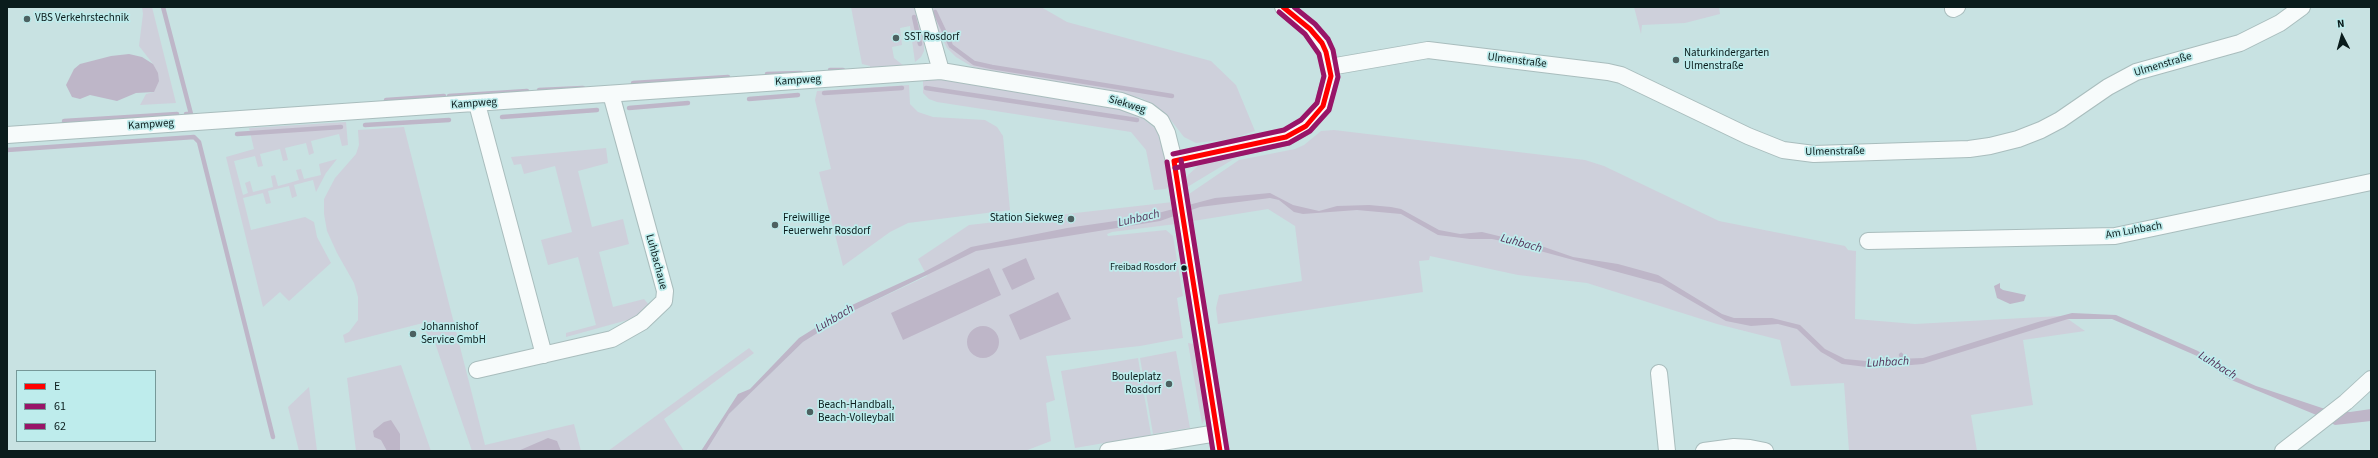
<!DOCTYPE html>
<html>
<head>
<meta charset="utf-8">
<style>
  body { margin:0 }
  #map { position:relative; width:2378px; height:458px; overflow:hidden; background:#c8e2e2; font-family:"Source Sans 3",sans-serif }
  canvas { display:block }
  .frame { position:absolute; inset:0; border:8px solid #0a1c1c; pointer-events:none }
  .legend { position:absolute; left:16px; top:370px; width:140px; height:72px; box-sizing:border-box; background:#beecec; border:1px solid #769999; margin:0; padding:5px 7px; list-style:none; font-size:12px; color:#0a1c1c }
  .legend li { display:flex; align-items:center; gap:8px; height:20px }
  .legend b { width:20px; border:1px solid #769999 }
  .north { position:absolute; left:2322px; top:16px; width:40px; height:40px; -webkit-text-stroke:3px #beecec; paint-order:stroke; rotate:354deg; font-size:11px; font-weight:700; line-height:16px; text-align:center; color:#0a1c1c }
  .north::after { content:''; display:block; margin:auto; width:14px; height:18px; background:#0a1c1c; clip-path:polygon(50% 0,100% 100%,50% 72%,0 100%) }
</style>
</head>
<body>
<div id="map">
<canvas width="2378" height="458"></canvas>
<div class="frame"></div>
<ul class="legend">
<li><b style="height:5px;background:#f00"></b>E</li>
<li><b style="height:5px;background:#981568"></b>61</li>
<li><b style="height:5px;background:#981568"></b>62</li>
</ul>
<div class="north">N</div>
</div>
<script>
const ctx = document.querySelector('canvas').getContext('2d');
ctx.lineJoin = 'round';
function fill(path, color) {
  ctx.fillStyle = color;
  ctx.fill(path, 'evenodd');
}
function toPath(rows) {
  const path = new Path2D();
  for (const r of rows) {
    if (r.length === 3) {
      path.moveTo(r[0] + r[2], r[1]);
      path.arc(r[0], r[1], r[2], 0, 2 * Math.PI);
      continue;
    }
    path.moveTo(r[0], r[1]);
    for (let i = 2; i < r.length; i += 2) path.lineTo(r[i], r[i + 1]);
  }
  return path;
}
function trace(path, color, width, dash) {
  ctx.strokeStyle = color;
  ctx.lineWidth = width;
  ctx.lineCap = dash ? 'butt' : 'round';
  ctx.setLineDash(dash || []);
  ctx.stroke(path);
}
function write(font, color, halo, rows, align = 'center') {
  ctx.font = font + ' "Source Sans 3",sans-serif';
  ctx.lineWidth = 3.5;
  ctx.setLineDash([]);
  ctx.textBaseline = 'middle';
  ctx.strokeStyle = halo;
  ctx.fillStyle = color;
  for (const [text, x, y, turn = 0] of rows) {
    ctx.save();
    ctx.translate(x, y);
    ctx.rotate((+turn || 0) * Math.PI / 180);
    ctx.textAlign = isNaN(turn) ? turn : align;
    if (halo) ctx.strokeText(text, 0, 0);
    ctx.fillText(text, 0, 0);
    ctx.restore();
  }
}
fill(toPath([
  [142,7,152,7,176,103,140,105,146,94,154,92,153,64,139,46,143,14],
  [851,7,917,7,924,36,924,51,921,57,915,62,910,26,900,28,902,45,892,47,894,58,904,66,870,71,870,66,862,64],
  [931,7,1041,7,1067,22,1211,61,1236,85,1255,131,1231,139,1196,143,1184,137,1166,114,1156,106,1141,98,987,71,971,66,956,57,947,48,935,24],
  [1634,7,1719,7,1720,14,1685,23,1642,25,1641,34],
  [951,78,1132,110,1156,129,1164,152,1169,185,1166,189,1154,190,1146,150,1131,132,937,102,929,99,923,93,923,80],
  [909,85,910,104,918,112,933,117,985,120,997,127,1003,136,1010,210,908,223,890,232,843,266,819,172,831,169,815,100,817,91],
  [346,122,348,145,342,146,339,134,311,141,314,153,309,155,306,143,285,148,288,160,283,161,280,149,260,154,263,166,258,167,255,156,234,161,243,195,248,193,245,183,250,181,253,192,273,187,271,176,275,175,278,186,289,183,299,180,296,170,301,169,304,179,321,175,319,164,337,159,326,173,316,192,313,180,294,185,297,196,292,198,289,186,268,191,271,203,266,204,263,193,243,198,251,230,305,217,314,222,317,237,331,263,289,301,280,292,263,307,226,157,254,149,249,128],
  [404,127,485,445,574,424,581,451,472,451,434,340,430,341,423,323,345,343,343,335,349,332,358,320,358,297,354,283,337,253,327,231,324,214,324,199,335,178,356,154,359,145,358,130],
  [1334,130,1585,160,1604,166,1719,221,1845,246,1848,250,1856,251,1855,319,1915,324,2060,316,2068,319,2085,331,2023,340,2033,405,1971,415,1977,451,1849,451,1844,383,1791,386,1780,340,1717,324,1587,283,1518,275,1430,256,1429,260,1419,261,1423,292,1218,324,1216,308,1219,295,1302,281,1295,226,1268,209,1193,221,1189,194,1239,160,1295,149,1304,145,1321,131],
  [606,148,608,163,578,171,592,227,623,219,629,244,599,252,613,307,644,299,650,306,635,318,566,337,566,333,596,325,578,257,548,265,541,240,572,232,555,166,524,174,521,164,514,165,511,157],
  [1237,157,1189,186,1184,188,1188,175,1198,166,1209,161],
  [1173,202,1176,224,1112,232,1107,234,1108,236,1166,230,1173,236,1183,296,1177,298,1183,338,1140,346,1046,356,1055,400,1046,403,1051,441,1025,451,706,451,729,414,803,342,853,311,927,276,918,259,969,225],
  [1188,343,1193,344,1196,348,1206,411,1205,419,1202,424],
  [749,348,754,353,664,419,684,451,608,451],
  [1176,351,1190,428,1153,434,1140,358],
  [1138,358,1151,435,1075,448,1061,371],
  [401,365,431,451,356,451,347,378],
  [309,387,317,451,299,451,288,407]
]), '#ced0db');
fill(toPath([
  [129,54,142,57,153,64,158,73,159,81,154,92,136,93,117,101,90,95,80,99,72,97,66,85,74,69,80,64,111,56],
  [1270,193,1293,205,1319,211,1337,206,1369,205,1391,207,1401,209,1439,230,1460,234,1482,232,1515,240,1524,240,1573,257,1618,264,1658,275,1722,314,1734,318,1772,318,1800,325,1825,349,1845,359,1887,363,1896,359,1923,358,2038,322,2072,313,2116,315,2198,351,2231,375,2256,386,2322,408,2350,412,2371,409,2371,421,2335,425,2314,414,2229,379,2197,356,2112,319,2068,319,1923,364,1875,368,1842,364,1821,352,1797,329,1778,324,1751,326,1726,321,1662,284,1507,242,1492,239,1470,239,1438,235,1401,214,1357,210,1303,214,1294,212,1279,200,1270,198,1200,207,1160,221,976,251,853,311,803,342,729,414,706,451,701,451,738,394,750,389,799,338,852,305,924,272,971,247,1067,228,1143,217,1215,198],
  [1026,258,1035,279,1012,290,1002,269],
  [989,268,1001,295,903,340,891,313],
  [2000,283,2000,288,2003,290,2026,295,2024,301,2010,304,1997,298,1994,286],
  [1058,292,1071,319,1020,340,1009,315],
  [983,342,16],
  [391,420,400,434,400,451,387,451,381,440,374,437,373,431,384,422],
  [548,438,557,441,561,451,518,451]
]), '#beb6c8');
trace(toPath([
  [163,7,191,114,186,114],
  [935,12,951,46,974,63,992,67,1172,96],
  [914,17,920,44],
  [830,70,843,70],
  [767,74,801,73],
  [633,83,728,77],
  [926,88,1137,120],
  [539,90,583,88],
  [824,93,902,88],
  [449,96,527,91],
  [749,99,798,95],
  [386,100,444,96],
  [629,108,688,103],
  [502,117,597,110],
  [64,121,177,114],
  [365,125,449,120],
  [237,134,341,127],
  [7,150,194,137,199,142,273,437],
  [1901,355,1906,362]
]), '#beb6c8', 4.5);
const minor = toPath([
  [923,7,941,71,1121,101,1148,111,1161,121,1167,133,1174,161,1220,451],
  [1953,9,1957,7],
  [1330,67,1428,50,1608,72,1621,75,1748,136,1783,150,1814,154,1969,149,1990,146,2018,139,2041,130,2060,120,2108,87,2136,72,2240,43,2280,23,2302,7],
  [477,104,544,355],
  [7,135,941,71],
  [1174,161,1286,137,1306,126,1323,106,1331,76,1326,52,1322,43,1310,29,1283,7],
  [1868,241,2115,236,2371,182],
  [477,370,612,339,642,322,664,301,665,291,611,94],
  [1659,373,1667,451],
  [1108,451,1217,433],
  [1704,451,1734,447,1750,448,1765,451],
  [2283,451,2346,402,2371,379]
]);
trace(minor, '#a9bdbd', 18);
trace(minor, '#f7fbfb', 16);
trace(toPath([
  [1174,161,1220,451],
  [1174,161,1286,137,1306,126,1323,106,1331,76,1326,52,1322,43,1310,29,1283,7]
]), '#f00', 5);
trace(toPath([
  [1167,162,1213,451],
  [1175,168,1289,143,1310,131,1329,110,1338,77,1333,50,1328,39,1315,24,1294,7]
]), '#981568', 5);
trace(toPath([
  [1173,154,1284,130,1301,120,1317,103,1324,76,1319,54,1305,34,1279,12],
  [1181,160,1227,450]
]), '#981568', 5);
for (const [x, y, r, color] of [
  [27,19,4,"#4c6161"],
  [896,38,4,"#4c6161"],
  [1676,60,4,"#4c6161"],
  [1071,219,4,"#4c6161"],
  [775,225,4,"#4c6161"],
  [1184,268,3.5,"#0a1c1c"],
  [413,334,4,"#4c6161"],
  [1169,384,4,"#4c6161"],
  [810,412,4,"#4c6161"]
]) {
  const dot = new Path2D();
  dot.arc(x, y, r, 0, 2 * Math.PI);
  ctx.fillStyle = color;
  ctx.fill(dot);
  trace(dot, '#beecec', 1.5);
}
write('10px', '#0a1c1c', '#beecec', [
  ["Freibad Rosdorf",1176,268]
], 'right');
write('11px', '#0a1c1c', '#beecec', [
  ["VBS Verkehrstechnik",35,19],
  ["SST Rosdorf",904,38],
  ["Naturkindergarten",1684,54],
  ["Ulmenstraße",1684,67],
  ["Freiwillige",783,219],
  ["Feuerwehr Rosdorf",783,232],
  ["Station Siekweg",1063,219,"right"],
  ["Johannishof",421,328],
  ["Service GmbH",421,341],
  ["Bouleplatz",1161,378,"right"],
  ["Rosdorf",1161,391,"right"],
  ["Beach-Handball,",818,406],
  ["Beach-Volleyball",818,419]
], 'left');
write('11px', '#0a1c1c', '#beecec', [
  ["Ulmenstraße",1517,61,7],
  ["Ulmenstraße",2163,65,-17],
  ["Kampweg",798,81,-4],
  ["Kampweg",474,104,-4],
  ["Siekweg",1127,105,17],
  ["Kampweg",151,125,-4],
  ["Ulmenstraße",1835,152,-1],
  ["Am Luhbach",2134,231,-10],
  ["Luhbachaue",656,262,75]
]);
write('italic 12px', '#533259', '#beecec', [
  ["Luhbach",1139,219,-13],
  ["Luhbach",1521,244,15],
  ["Luhbach",835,319,-31],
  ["Luhbach",1888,363,-3],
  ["Luhbach",2217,366,32]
]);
</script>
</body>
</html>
